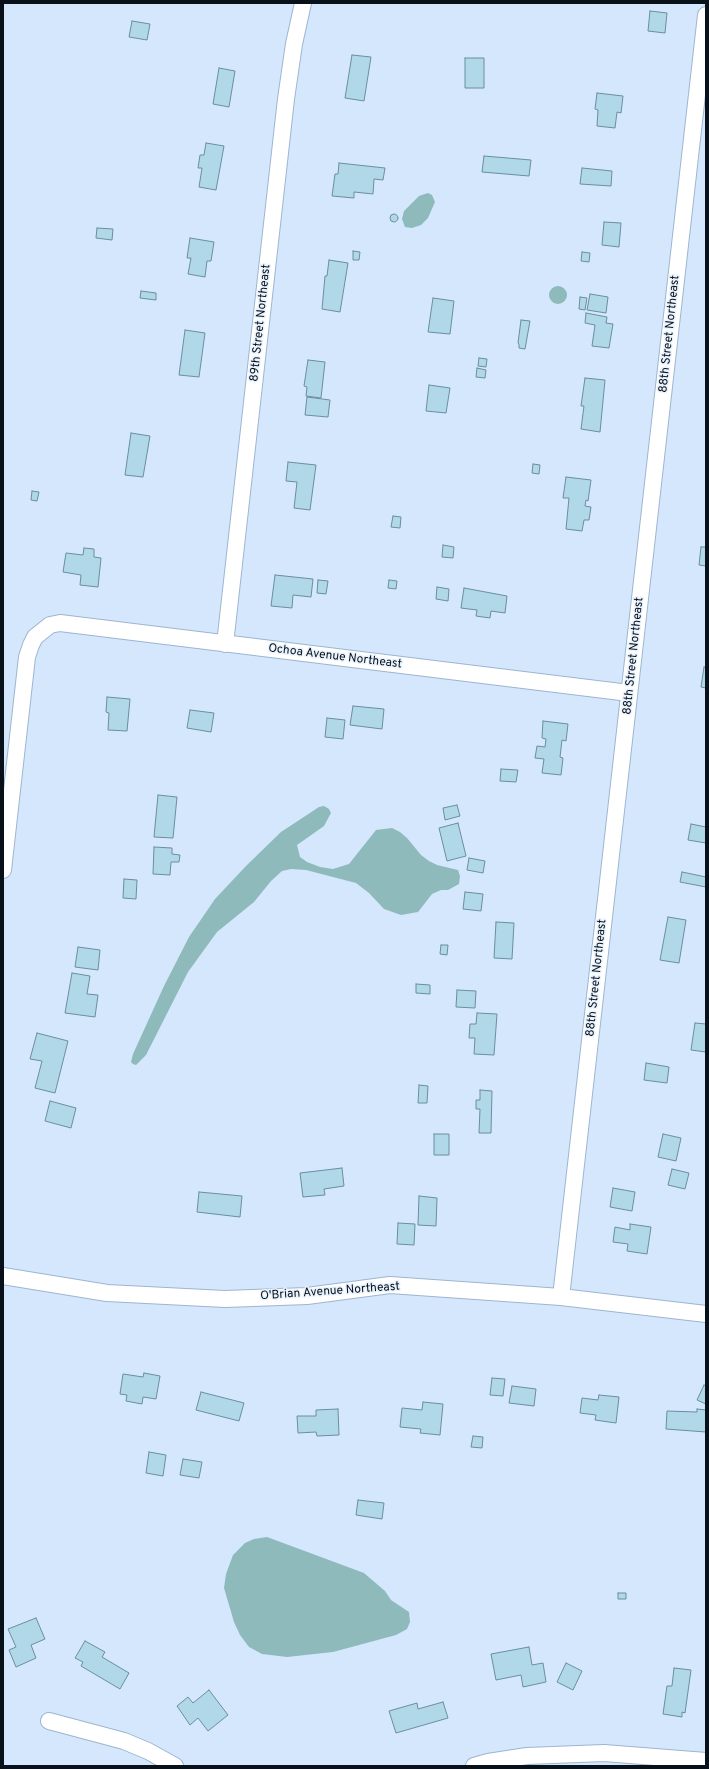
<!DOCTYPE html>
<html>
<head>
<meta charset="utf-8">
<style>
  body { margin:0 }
  #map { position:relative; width:709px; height:1769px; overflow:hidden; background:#d4e7fd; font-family:Overpass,sans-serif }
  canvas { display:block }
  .frame { position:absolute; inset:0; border:4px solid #081019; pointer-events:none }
</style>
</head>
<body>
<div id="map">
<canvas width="709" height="1769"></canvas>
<div class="frame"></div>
</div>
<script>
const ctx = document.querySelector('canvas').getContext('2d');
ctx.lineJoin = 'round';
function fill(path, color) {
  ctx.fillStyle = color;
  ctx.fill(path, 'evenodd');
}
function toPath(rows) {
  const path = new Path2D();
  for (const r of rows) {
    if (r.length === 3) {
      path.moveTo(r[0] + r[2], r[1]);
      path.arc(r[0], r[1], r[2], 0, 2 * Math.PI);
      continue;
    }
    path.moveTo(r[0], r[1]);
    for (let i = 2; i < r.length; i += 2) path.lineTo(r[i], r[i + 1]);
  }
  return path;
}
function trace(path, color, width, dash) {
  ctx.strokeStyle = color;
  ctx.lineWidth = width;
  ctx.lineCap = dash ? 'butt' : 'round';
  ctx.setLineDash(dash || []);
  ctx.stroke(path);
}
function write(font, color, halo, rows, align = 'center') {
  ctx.font = font + ' Overpass,sans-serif';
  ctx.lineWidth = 3;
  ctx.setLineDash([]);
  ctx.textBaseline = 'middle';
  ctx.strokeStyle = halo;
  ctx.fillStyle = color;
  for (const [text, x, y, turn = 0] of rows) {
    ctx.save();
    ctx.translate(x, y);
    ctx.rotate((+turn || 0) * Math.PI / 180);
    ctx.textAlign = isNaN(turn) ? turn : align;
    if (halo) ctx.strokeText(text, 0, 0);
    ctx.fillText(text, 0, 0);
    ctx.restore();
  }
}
fill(toPath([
  [428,193,432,195,435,202,428,218,421,225,412,228,405,227,402,219,404,211,419,196],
  [558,295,9],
  [324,806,329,809,331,813,324,826,297,845,300,857,307,862,320,867,333,869,349,864,376,830,392,828,400,832,407,838,421,855,429,861,437,865,458,870,460,876,459,884,448,890,441,890,432,894,418,912,401,915,384,909,369,893,356,883,306,870,291,869,282,871,271,881,254,902,217,932,188,972,146,1055,136,1065,133,1064,131,1062,133,1054,164,986,189,937,215,899,246,866,281,832,319,807],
  [267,1537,364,1573,385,1591,391,1600,409,1612,410,1622,407,1629,396,1635,333,1652,287,1657,262,1654,249,1647,240,1635,234,1622,224,1588,226,1574,233,1555,245,1543,254,1539]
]), '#8ebabb');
const building = toPath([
  [650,11,667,13,665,33,648,31,650,11],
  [132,21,150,24,147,40,129,37,132,21],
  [352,55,371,57,364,101,345,98,352,55],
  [465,58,484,58,484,88,465,88,465,58],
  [219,68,235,71,229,107,213,104,219,68],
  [597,93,623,96,621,113,617,112,615,128,597,126,598,110,595,109,597,93],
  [206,143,224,146,216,190,199,187,202,168,198,168,200,155,204,155,206,143],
  [484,156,531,160,529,176,482,172,484,156],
  [339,163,385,168,383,180,374,179,373,194,354,192,354,198,332,196,335,174,338,174,339,163],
  [582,168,612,171,611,186,580,184,582,168],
  [394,218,4],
  [604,222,621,223,619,247,602,245,604,222],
  [97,228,113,229,112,240,96,238,97,228],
  [190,238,214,242,211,261,207,261,205,277,188,274,191,258,187,258,190,238],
  [353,251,360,252,359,260,353,260,353,251],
  [582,252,590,253,589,262,581,261,582,252],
  [329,260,348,263,340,312,322,309,325,276,327,276,329,260],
  [141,291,156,293,156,300,140,298,141,291],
  [590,294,608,297,606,313,587,310,590,294],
  [580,297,587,298,585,310,579,309,580,297],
  [433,298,454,301,450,334,428,332,433,298],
  [586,313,607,317,606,323,613,324,609,348,592,346,595,325,585,323,586,313],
  [521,320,530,321,525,349,519,348,519,344,518,343,521,320],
  [185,330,205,333,199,377,179,375,185,330],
  [479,358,487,359,486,367,478,366,479,358],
  [308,360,325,362,321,398,306,396,307,387,304,386,308,360],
  [477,368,486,370,485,378,476,377,477,368],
  [585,378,605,380,600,432,581,429,584,406,581,406,585,378],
  [429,385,450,388,446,413,426,411,429,385],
  [307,397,330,400,328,417,305,415,307,397],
  [131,433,150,436,143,477,125,475,131,433],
  [288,462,316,465,310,510,294,508,297,482,286,481,288,462],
  [533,464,540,465,539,474,532,473,533,464],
  [566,477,591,480,588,501,586,500,585,506,591,507,589,520,584,520,582,531,566,529,569,498,563,498,566,477],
  [32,491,39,492,37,501,31,500,32,491],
  [393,516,401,517,400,528,391,527,393,516],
  [443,545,454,547,453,558,442,557,443,545],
  [701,547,706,547,706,566,699,565,701,547],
  [84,548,94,549,94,557,101,558,98,587,80,585,81,575,63,572,66,553,83,555,84,548],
  [275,575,313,579,311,597,293,595,292,608,271,606,275,575],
  [318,580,328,581,326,594,317,593,318,580],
  [389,580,397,581,396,589,388,588,389,580],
  [437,587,449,589,448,601,436,599,437,587],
  [464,588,507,596,505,613,491,611,490,618,476,616,477,610,461,608,464,588],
  [704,667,706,667,706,688,701,687,704,667],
  [107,697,130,699,127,731,108,730,109,713,106,712,107,697],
  [353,706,384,709,382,729,350,725,353,706],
  [190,710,214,713,211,732,187,728,190,710],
  [327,718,345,720,343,739,325,737,327,718],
  [543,721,568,724,566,741,562,740,560,757,563,758,561,775,542,773,544,759,535,758,537,746,545,747,546,739,542,738,543,721],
  [501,769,518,770,516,782,500,781,501,769],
  [158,795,177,797,173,838,154,837,158,795],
  [457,805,460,816,445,820,443,808,457,805],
  [458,823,466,856,447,861,439,828,458,823],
  [691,824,706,827,706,843,688,840,691,824],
  [154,847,172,848,172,854,180,855,179,862,171,862,170,875,153,874,154,847],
  [469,858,485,861,483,873,467,870,469,858],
  [682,872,706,877,706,887,680,882,682,872],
  [124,879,137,880,136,899,123,898,124,879],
  [465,892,483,894,481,911,463,909,465,892],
  [668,917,686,920,679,963,660,960,668,917],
  [496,922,514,923,512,959,494,958,496,922],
  [441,945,448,945,447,955,440,954,441,945],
  [78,947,100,950,98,970,75,967,78,947],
  [72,973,90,976,87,994,98,995,95,1017,65,1013,72,973],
  [416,984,430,985,430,994,416,993,416,984],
  [457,990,476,991,475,1008,456,1007,457,990],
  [477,1013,497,1014,494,1055,474,1054,475,1038,469,1038,470,1024,476,1024,477,1013],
  [695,1023,706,1024,706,1052,691,1050,695,1023],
  [37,1033,68,1041,55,1093,35,1088,42,1061,30,1059,37,1033],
  [646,1063,669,1067,667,1083,644,1080,646,1063],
  [419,1085,428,1086,427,1103,418,1103,419,1085],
  [480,1090,492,1091,491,1133,479,1133,480,1109,476,1109,476,1100,480,1100,480,1090],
  [50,1101,76,1108,71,1128,45,1121,50,1101],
  [434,1134,449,1134,449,1155,434,1155,434,1134],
  [663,1134,681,1138,676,1161,658,1157,663,1134],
  [342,1168,344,1186,324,1189,325,1195,303,1197,300,1173,342,1168],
  [672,1169,689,1173,685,1189,668,1185,672,1169],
  [613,1188,635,1192,632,1211,610,1207,613,1188],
  [199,1192,242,1196,240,1217,197,1212,199,1192],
  [419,1196,437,1198,436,1226,418,1225,419,1196],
  [398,1223,415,1224,414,1245,397,1244,398,1223],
  [630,1224,651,1227,647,1254,627,1251,628,1244,613,1242,615,1227,630,1230,630,1224],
  [144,1373,160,1376,156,1399,143,1397,142,1404,126,1401,127,1395,120,1394,123,1374,143,1377,144,1373],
  [492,1378,505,1379,503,1396,490,1395,492,1378],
  [704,1385,706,1386,706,1404,697,1400,704,1385],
  [512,1386,536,1389,534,1406,509,1403,512,1386],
  [201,1392,244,1403,239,1421,196,1410,201,1392],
  [599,1395,619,1397,616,1423,595,1420,596,1415,580,1413,582,1398,598,1400,599,1395],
  [423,1402,443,1404,440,1435,420,1433,421,1429,400,1427,402,1408,422,1410,423,1402],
  [338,1409,339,1435,317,1436,316,1432,298,1433,297,1416,316,1416,316,1410,338,1409],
  [697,1409,706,1410,706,1432,666,1429,667,1411,697,1412,697,1409],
  [473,1436,483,1437,482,1448,471,1447,473,1436],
  [149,1452,166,1455,163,1476,146,1473,149,1452],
  [183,1459,202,1462,199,1478,180,1475,183,1459],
  [358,1500,384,1503,382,1519,356,1515,358,1500],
  [618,1593,626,1593,626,1599,618,1599,618,1593],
  [36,1618,45,1639,31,1645,36,1658,16,1667,9,1650,16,1647,8,1629,36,1618],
  [85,1641,105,1652,102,1657,129,1673,120,1689,81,1666,83,1662,75,1658,85,1641],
  [529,1647,532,1665,543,1663,546,1682,523,1687,521,1675,496,1680,491,1654,529,1647],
  [566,1663,582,1671,573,1690,557,1682,566,1663],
  [674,1668,691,1670,685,1713,682,1712,682,1717,663,1714,667,1686,672,1686,674,1668],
  [209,1690,228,1715,208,1731,198,1718,190,1725,177,1706,188,1697,193,1703,209,1690],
  [443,1702,448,1718,396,1733,389,1711,417,1703,418,1709,443,1702]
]);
fill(building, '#b1d8e8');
trace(building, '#6a8e9d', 1);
const minor = toPath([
  [225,644,286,99,294,44,303,3],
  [3,870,27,657,31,645,35,637,50,625,60,623,629,693],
  [3,1276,107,1293,225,1299,307,1296,390,1285,561,1297,706,1314],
  [561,1297,706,15],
  [49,1721,124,1741,148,1751,175,1766],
  [474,1766,488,1762,527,1756,604,1753,706,1761]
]);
trace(minor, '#9eb5cf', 18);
trace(minor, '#fff', 16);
write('12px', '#081019', '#e9f3fe', [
  ["89th Street Northeast",261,323,-84],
  ["88th Street Northeast",670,334,-84],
  ["88th Street Northeast",634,656,-84],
  ["Ochoa Avenue Northeast",335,657,7],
  ["88th Street Northeast",597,978,-84],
  ["O'Brian Avenue Northeast",330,1292,-4]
]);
</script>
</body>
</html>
